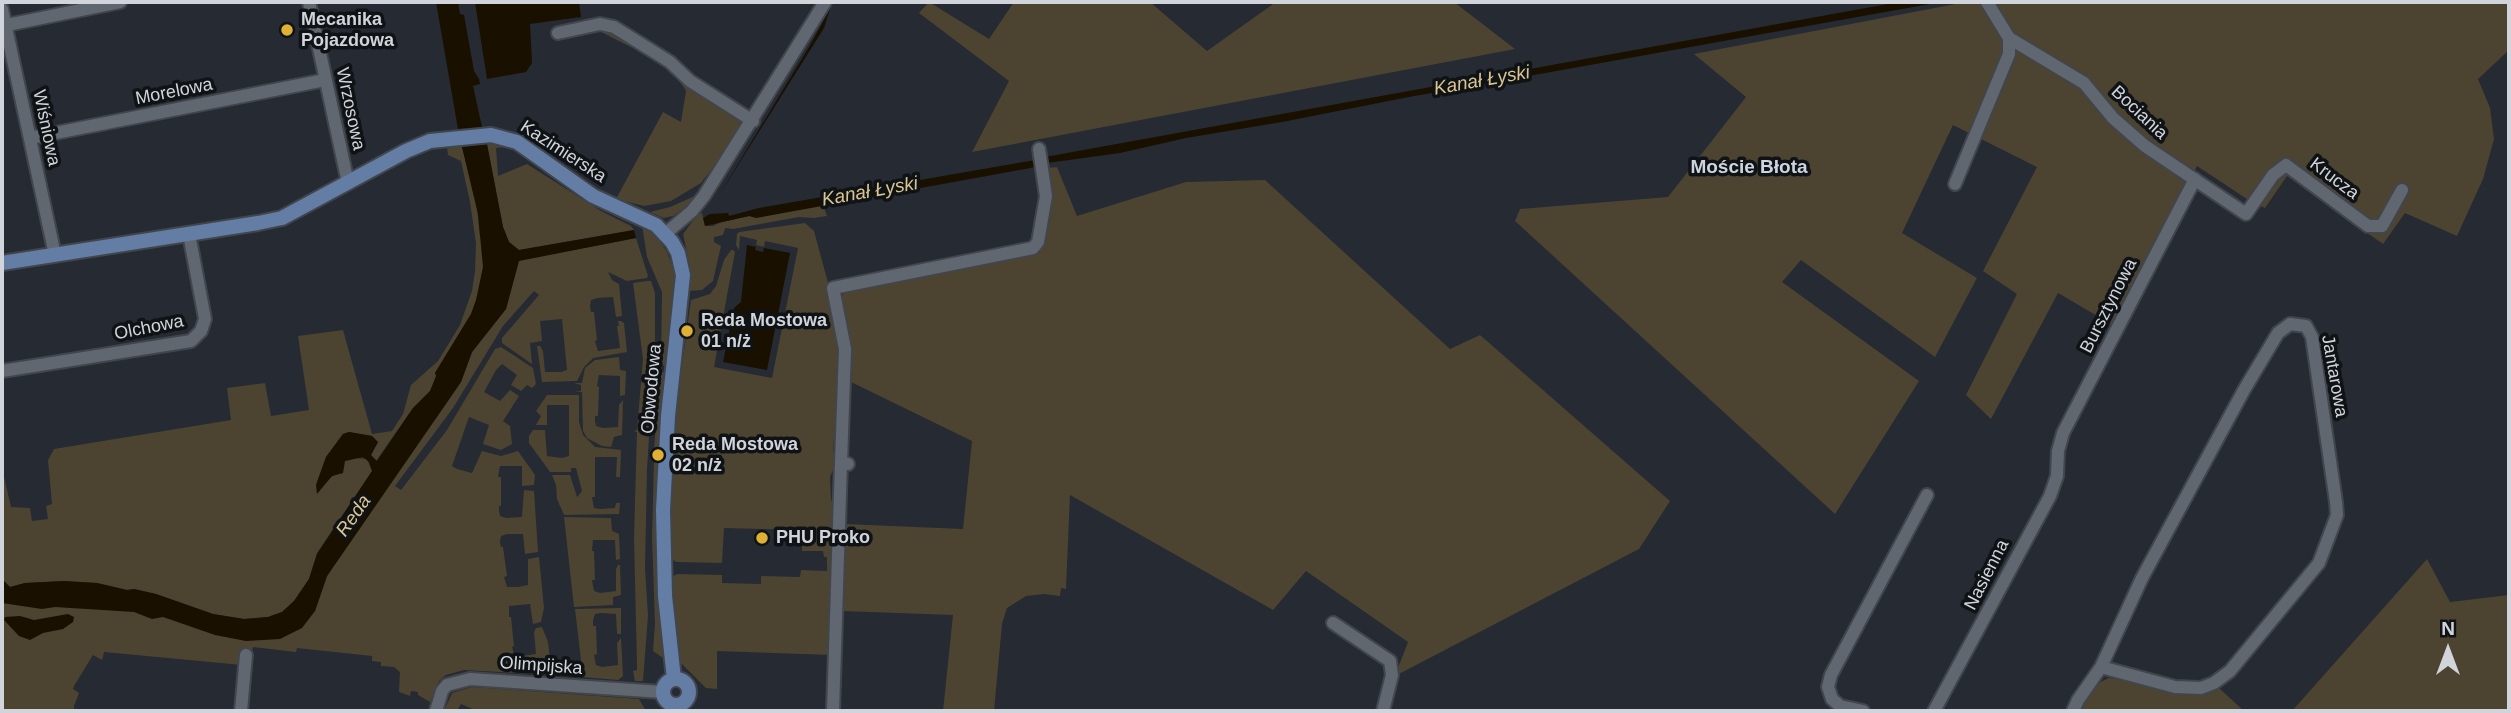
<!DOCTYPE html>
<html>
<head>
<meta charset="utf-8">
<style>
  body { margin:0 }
  #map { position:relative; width:2511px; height:713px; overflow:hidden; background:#252a33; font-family:Arial,sans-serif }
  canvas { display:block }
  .frame { position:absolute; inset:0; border:4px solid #d1d4da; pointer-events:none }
  .north { position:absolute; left:2413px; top:615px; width:70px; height:70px; -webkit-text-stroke:5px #101316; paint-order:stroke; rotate:0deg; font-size:19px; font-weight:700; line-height:28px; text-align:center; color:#d1d4da }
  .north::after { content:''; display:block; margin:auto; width:24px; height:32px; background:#d1d4da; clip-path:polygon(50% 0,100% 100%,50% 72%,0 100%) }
</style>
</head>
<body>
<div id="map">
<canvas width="2511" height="713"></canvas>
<div class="frame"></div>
<div class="north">N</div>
</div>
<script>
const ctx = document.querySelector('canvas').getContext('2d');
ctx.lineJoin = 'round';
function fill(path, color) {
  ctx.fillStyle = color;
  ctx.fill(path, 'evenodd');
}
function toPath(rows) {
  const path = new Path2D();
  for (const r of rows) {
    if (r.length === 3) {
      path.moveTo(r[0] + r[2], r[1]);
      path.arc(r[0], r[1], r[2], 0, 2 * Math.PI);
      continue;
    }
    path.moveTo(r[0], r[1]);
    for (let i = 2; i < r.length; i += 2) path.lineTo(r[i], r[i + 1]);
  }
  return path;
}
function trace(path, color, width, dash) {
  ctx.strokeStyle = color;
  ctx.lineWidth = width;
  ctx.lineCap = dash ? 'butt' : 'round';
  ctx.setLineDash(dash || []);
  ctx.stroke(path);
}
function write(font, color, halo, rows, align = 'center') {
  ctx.font = font + ' Arial,sans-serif';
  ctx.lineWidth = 7;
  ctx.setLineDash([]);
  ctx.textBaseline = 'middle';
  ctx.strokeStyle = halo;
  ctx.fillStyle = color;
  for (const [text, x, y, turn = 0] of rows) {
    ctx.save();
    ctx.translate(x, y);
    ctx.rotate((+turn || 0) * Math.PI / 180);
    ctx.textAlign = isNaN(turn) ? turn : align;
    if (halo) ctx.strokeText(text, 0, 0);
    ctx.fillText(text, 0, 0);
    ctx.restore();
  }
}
fill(toPath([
  [929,2,989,39,1014,2,1150,2,1207,51,1276,2,1454,2,1515,49,972,152,1009,81,919,13],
  [1966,2,2509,2,2509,50,2478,79,2490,108,2494,139,2483,179,2457,236,2405,213,2383,244,2287,176,2265,208,2250,201,2197,166,2116,327,2058,293,1991,419,1966,395,2017,294,1983,271,2037,167,1953,125,1902,233,1977,278,1935,357,1801,260,1782,282,1919,381,1835,514,1515,221,1520,209,1668,197,1746,97,1694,54],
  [599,27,614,30,671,67,695,87,733,110,741,121,739,125,741,126,734,138,736,140,724,157,721,157,701,183,671,201,644,206,616,199,663,112,681,122,686,91,671,67,597,30,587,33,589,29],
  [487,144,497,144,505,147,496,148,498,176,527,164,601,211,631,226,634,230,519,250,509,242,503,227],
  [447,147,462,147,476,199,480,236,493,258,471,314,435,373,437,376,430,391,413,408,376,461,371,455,378,442,372,436,349,432,343,434,326,457,316,485,335,475,345,461,355,458,367,459,372,471,317,553,309,579,294,601,282,612,268,617,244,619,213,614,156,594,134,589,127,590,97,583,64,581,25,583,10,587,4,581,2,571,2,468,11,507,30,508,32,521,48,519,46,506,52,504,48,460,54,449,231,420,227,388,265,383,271,416,309,410,298,336,343,330,372,434,392,431,403,414,411,385,438,361,460,325,472,291,475,271,476,243,470,202,461,161,448,155],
  [1057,167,1077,216,1186,182,1265,180,1450,349,1480,335,1670,501,1639,549,1395,676,1408,642,1306,571,1273,610,1070,495,1066,589,1061,588,1060,596,1044,594,1026,596,1007,608,1002,624,994,711,943,711,953,615,842,611,845,524,963,529,972,441,849,381,840,306,843,294,852,287,1031,256,1044,243,1050,220,1051,189,1046,168],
  [697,195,699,196,691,203,673,216,664,218,650,212,670,207],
  [823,205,827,216,814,218,799,217,733,229,725,228,723,235,714,237,714,242,721,246,713,281,702,290,688,291,690,267,683,234,698,214,702,213,705,226,713,226,721,222,750,216,756,217],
  [805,223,814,231,830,290,841,350,833,450,836,463,830,477,831,500,837,511,831,655,717,651,717,689,706,688,677,659,670,582,672,577,677,574,722,575,722,583,761,584,761,576,800,577,801,570,827,571,827,557,824,557,823,551,802,551,802,530,724,528,722,563,676,562,671,558,669,491,677,373,681,373,691,300,710,294,716,286,724,260,731,250,733,250,735,252,714,367,772,378,798,248,765,241,764,247,756,245,757,240,740,236,739,250,736,245,737,234,739,232],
  [642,225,657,237,667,252,675,273,676,290,666,366,661,365,662,292,647,257],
  [636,238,648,276,647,278,627,281,608,272,612,280,619,284,622,316,616,317,613,297,597,298,591,300,590,306,591,312,594,312,597,340,595,341,598,351,620,348,617,326,619,326,618,321,621,321,624,323,627,352,593,358,584,367,577,381,542,382,537,346,540,346,543,351,545,372,561,372,567,370,562,319,540,321,542,341,530,343,532,364,502,343,502,338,539,295,534,291,503,326,453,408,395,486,401,490,447,430,495,349,501,347,533,368,536,384,532,388,527,385,521,391,511,385,517,375,502,364,496,370,484,392,500,401,510,390,519,396,503,421,510,426,512,444,501,450,483,444,489,425,469,417,452,466,457,469,472,473,482,451,501,456,518,451,535,475,534,485,522,486,522,466,500,466,498,477,501,477,501,506,499,506,499,511,500,516,506,518,522,517,524,490,534,491,538,552,525,554,523,534,507,534,501,536,500,542,501,547,503,547,507,576,504,577,507,587,518,587,528,585,528,559,539,557,544,608,541,622,533,624,530,604,509,606,509,617,511,617,514,646,512,647,515,657,536,654,534,632,536,628,542,627,548,642,552,675,464,670,446,675,439,681,430,702,418,695,418,692,411,691,410,696,399,692,400,672,394,667,381,666,381,662,372,661,372,656,297,648,296,652,253,647,252,651,248,651,242,665,104,652,102,660,93,655,74,686,73,689,79,693,74,706,74,711,2,711,2,598,123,607,253,634,315,611,327,576,461,382,472,352,506,309,519,260],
  [647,281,651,281,655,293,655,341,647,469,645,568,648,616,643,681,635,681,633,671,637,670,637,665,634,538,637,432,633,431,637,430,643,359,633,283],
  [619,357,620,370,626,371,625,395,620,396,620,376,599,375,597,386,599,387,598,416,595,416,595,421,596,426,603,428,618,427,619,405,623,400,622,435,614,437,611,447,602,446,587,438,583,431,582,392,574,392,581,391,581,385,574,383,582,383,585,368,595,360],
  [660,372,666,372,660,450,654,450],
  [547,395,579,395,579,422,583,435,595,447,621,450,620,477,616,477,617,457,595,457,595,497,592,497,594,508,600,509,615,508,616,503,620,503,619,514,564,515,557,499,556,485,552,475,570,475,577,497,582,491,576,468,571,468,571,472,550,472,529,443,529,436,533,430,545,430,547,456,562,458,569,456,569,405,547,405,547,425,536,425,541,416,536,411],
  [654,460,660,460,666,660,653,651,655,624,652,538],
  [564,517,611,518,612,531,619,534,620,559,616,560,615,540,593,540,592,551,594,551,595,580,592,580,593,586,594,591,600,593,616,591,616,569,618,565,620,565,621,595,613,597,613,605,574,607],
  [2427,559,2450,602,2509,595,2509,711,2292,711],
  [621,608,621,634,617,634,616,614,601,613,595,614,593,620,593,626,596,626,597,654,594,655,596,665,602,667,618,665,617,643,621,638,623,676,618,680,583,677,575,609],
  [2109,678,2202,693,2219,688,2244,711,2081,711,2089,694,2098,683],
  [472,687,639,699,646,711,477,711,461,704,457,711,444,711,452,693]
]), '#4c4431');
fill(toPath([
  [436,2,458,2,460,14,464,15,474,71,479,79,480,84,473,86,482,127,458,129],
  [475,2,579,2,581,17,530,24,532,63,526,72,487,79],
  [1899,2,1941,2,1484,84,1478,87,1469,87,1414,96,1282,122,1186,138,1120,153,1047,163,1045,157],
  [830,9,824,28,718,197,809,47],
  [487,144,503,227,509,242,519,250,634,230,636,238,519,261,506,309,472,352,461,382,327,576,315,611,302,628,280,639,246,641,215,635,163,617,152,619,134,612,55,607,42,609,2,603,2,571,4,581,10,587,25,583,64,581,97,583,127,590,134,589,156,594,213,614,244,619,268,617,282,612,294,601,309,579,317,554,372,471,369,462,363,457,345,461,343,473,332,476,317,494,316,485,326,457,343,434,349,432,372,436,378,442,371,455,377,461,413,408,430,391,436,376,435,373,471,314,476,300,483,267,478,214,462,147],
  [1035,160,1036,167,756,218,749,216,705,226,703,218,710,214,728,213,729,216,759,208],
  [747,245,756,247,755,250,763,252,764,248,790,253,767,370,723,362,734,308,741,302],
  [68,614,74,617,73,622,63,629,43,633,30,640,19,636,4,620,5,617,20,616,34,620]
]), '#1a1000');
const minor = toPath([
  [309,2,348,183],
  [2,9,55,255],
  [2,26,120,2],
  [558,33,600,24,614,27,670,62,690,81,753,121],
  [2009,38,2084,83,2113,118,2145,146,2246,214,2273,175,2286,165,2368,226,2382,226,2402,190],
  [30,138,325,80],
  [1955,184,2009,54,2009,38,1987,2],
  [665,234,692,211,704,196,825,2],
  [2,371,191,341,201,331,205,319,189,234],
  [841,463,845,349,833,288,1033,248,1038,242,1046,196,1039,149],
  [1333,623,1390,661,1392,675,1383,711],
  [241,711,246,655],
  [436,711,442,691,447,685,470,679,662,692],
  [833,711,841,463,848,464],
  [1863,711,1840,706,1832,699,1828,687,1831,675,1927,495],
  [1934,711,2050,496,2057,476,2058,451,2063,433,2195,179],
  [2073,711,2078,700,2101,667,2142,578,2244,390,2278,333,2290,324,2306,326,2312,337,2336,502,2337,515,2319,563,2230,671,2214,683,2201,688,2175,687,2101,667]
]);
const major = toPath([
  [2,263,258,223,282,218,406,151,430,141,491,135,517,142,593,196,656,225,672,242,678,253,683,275,668,416,663,510,665,596,674,679],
  [676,692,13]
]);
trace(minor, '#41454c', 16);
trace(major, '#41454c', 18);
trace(minor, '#616770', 12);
trace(major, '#647da5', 14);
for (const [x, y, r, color] of [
  [287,30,7,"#dfb034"],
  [687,331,7,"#dfb034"],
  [658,455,7,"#dfb034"],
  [762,538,7,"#dfb034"]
]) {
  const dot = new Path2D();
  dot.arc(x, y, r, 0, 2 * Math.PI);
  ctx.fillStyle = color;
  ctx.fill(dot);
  trace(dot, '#101316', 2.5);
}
write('bold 18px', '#d1d4da', '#101316', [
  ["Mecanika",301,20],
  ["Pojazdowa",301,41],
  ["Reda Mostowa",701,321],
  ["01 n/ż",701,342],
  ["Reda Mostowa",672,445],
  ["02 n/ż",672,466],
  ["PHU Proko",776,538]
], 'left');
write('18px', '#d1d4da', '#101316', [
  ["Morelowa",174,92,-11],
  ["Wrzosowa",350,109,78],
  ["Bociania",2139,113,43],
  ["Wiśniowa",46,128,78],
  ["Kazimierska",563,152,33],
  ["Krucza",2334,179,37],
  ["Bursztynowa",2109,306,-63],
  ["Olchowa",149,328,-11],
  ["Jantarowa",2334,376,80],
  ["Obwodowa",652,389,-85],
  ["Nasienna",1987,575,-63],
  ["Olimpijska",541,666,4]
]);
write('italic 19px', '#dac491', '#101316', [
  ["Kanał Łyski",1482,81,-10],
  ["Kanał Łyski",870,192,-10],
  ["Reda",354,516,-55]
]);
write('bold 19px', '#ced5e0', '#101316', [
  ["Moście Błota",1749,168]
]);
</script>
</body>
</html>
